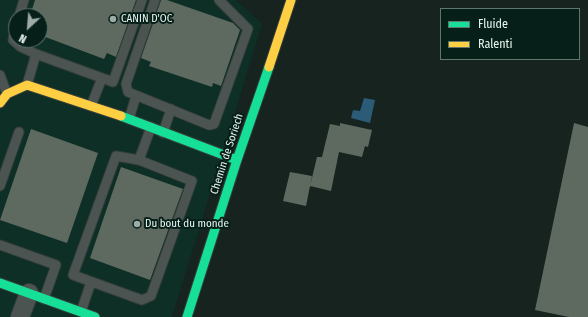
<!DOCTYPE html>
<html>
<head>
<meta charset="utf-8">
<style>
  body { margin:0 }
  #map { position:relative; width:588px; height:317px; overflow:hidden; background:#16231f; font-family:"Fira Sans Condensed",sans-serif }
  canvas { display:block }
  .legend { position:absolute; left:440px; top:8px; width:140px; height:52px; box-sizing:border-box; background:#061f18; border:1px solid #60756e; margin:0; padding:5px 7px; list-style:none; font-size:12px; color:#e6f5ef }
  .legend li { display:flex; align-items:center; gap:8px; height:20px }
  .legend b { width:20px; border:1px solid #60756e }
  .north { position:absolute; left:8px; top:8px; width:40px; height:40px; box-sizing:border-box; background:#061f18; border:1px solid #60756e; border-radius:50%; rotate:206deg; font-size:11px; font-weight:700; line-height:16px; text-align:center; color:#e6f5ef }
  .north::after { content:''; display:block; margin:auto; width:14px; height:18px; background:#9daca6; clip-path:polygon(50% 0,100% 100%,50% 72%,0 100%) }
</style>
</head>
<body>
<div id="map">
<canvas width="588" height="317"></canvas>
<ul class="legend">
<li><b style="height:5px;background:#16e098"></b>Fluide</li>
<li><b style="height:5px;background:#ffcf43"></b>Ralenti</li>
</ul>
<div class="north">N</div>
</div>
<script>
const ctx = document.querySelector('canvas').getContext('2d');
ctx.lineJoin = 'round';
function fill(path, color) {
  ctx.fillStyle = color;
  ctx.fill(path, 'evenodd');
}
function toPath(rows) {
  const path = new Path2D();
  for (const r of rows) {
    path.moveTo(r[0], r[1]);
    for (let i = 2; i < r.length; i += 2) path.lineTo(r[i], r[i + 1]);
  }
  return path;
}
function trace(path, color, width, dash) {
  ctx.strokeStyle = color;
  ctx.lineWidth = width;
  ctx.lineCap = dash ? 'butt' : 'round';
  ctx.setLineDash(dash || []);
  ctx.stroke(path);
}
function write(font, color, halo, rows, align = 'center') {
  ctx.font = font + ' "Fira Sans Condensed",sans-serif';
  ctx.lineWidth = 4;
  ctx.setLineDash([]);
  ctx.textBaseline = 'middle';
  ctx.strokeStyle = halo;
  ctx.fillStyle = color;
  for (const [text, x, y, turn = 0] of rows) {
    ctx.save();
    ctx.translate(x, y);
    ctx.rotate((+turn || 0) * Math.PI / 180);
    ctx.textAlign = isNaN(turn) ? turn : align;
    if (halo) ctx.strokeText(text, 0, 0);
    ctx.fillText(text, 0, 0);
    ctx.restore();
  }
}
fill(toPath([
  [0,0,236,0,262,24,172,317,0,317],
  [16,16,40,16,40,40,16,40]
]), '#0e2f26');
fill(toPath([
  [364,98,375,100,370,123,351,118,353,110,360,111]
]), '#2b5b77');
fill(toPath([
  [35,0,136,0,116,57,107,53,104,59,40,35,40,16,30,16],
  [161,0,167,0,233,23,240,30,221,86,213,83,212,87,149,66,151,62,141,58],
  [340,123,372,130,368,147,365,146,362,157,339,152,331,191,310,186,317,157,322,157,330,124,340,126],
  [574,123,588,127,588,317,569,317,535,310],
  [31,129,98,153,67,243,0,220],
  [121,167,183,189,150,280,90,258],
  [290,172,312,176,306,206,283,201]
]), '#5e6a60');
const lane = toPath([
  [155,0,126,84,128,92,209,125,214,124,248,29,219,0],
  [19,16,24,0],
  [16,23,13,40,21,47,36,54,113,82,142,0],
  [0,75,7,94],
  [27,85,36,54],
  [91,106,102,78],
  [129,119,136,96],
  [163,133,171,109],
  [139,160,116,156,73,275,142,300,151,296,192,181,139,160,151,127],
  [0,186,19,132],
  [0,245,56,265,44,299],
  [81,312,91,282]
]);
const street = toPath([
  [20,317,29,293]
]);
const fast = toPath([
  [121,116,237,160],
  [0,283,95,317],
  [187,317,237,160,269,67]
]);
const slow = toPath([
  [269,67,291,0],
  [0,103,7,94,27,85,121,116]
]);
trace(lane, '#343e3b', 11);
trace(street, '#343e3b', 20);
trace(fast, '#343e3b', 11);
trace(slow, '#343e3b', 11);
trace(lane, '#4b5451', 9);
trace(street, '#4b5451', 18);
trace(fast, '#16e098', 9);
trace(slow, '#ffcf43', 9);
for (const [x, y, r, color] of [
  [113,19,4,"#9daca6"],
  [137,224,4,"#9daca6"]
]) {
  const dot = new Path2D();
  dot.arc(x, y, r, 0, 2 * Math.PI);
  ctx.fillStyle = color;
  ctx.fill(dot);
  trace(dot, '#061f18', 1.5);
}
write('11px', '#e6f5ef', '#061f18', [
  ["CANIN D'OC",121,19],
  ["Du bout du monde",145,224]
], 'left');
write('11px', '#e6f5ef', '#061f18', [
  ["Chemin de Soriech",227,154,-72]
]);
</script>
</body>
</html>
